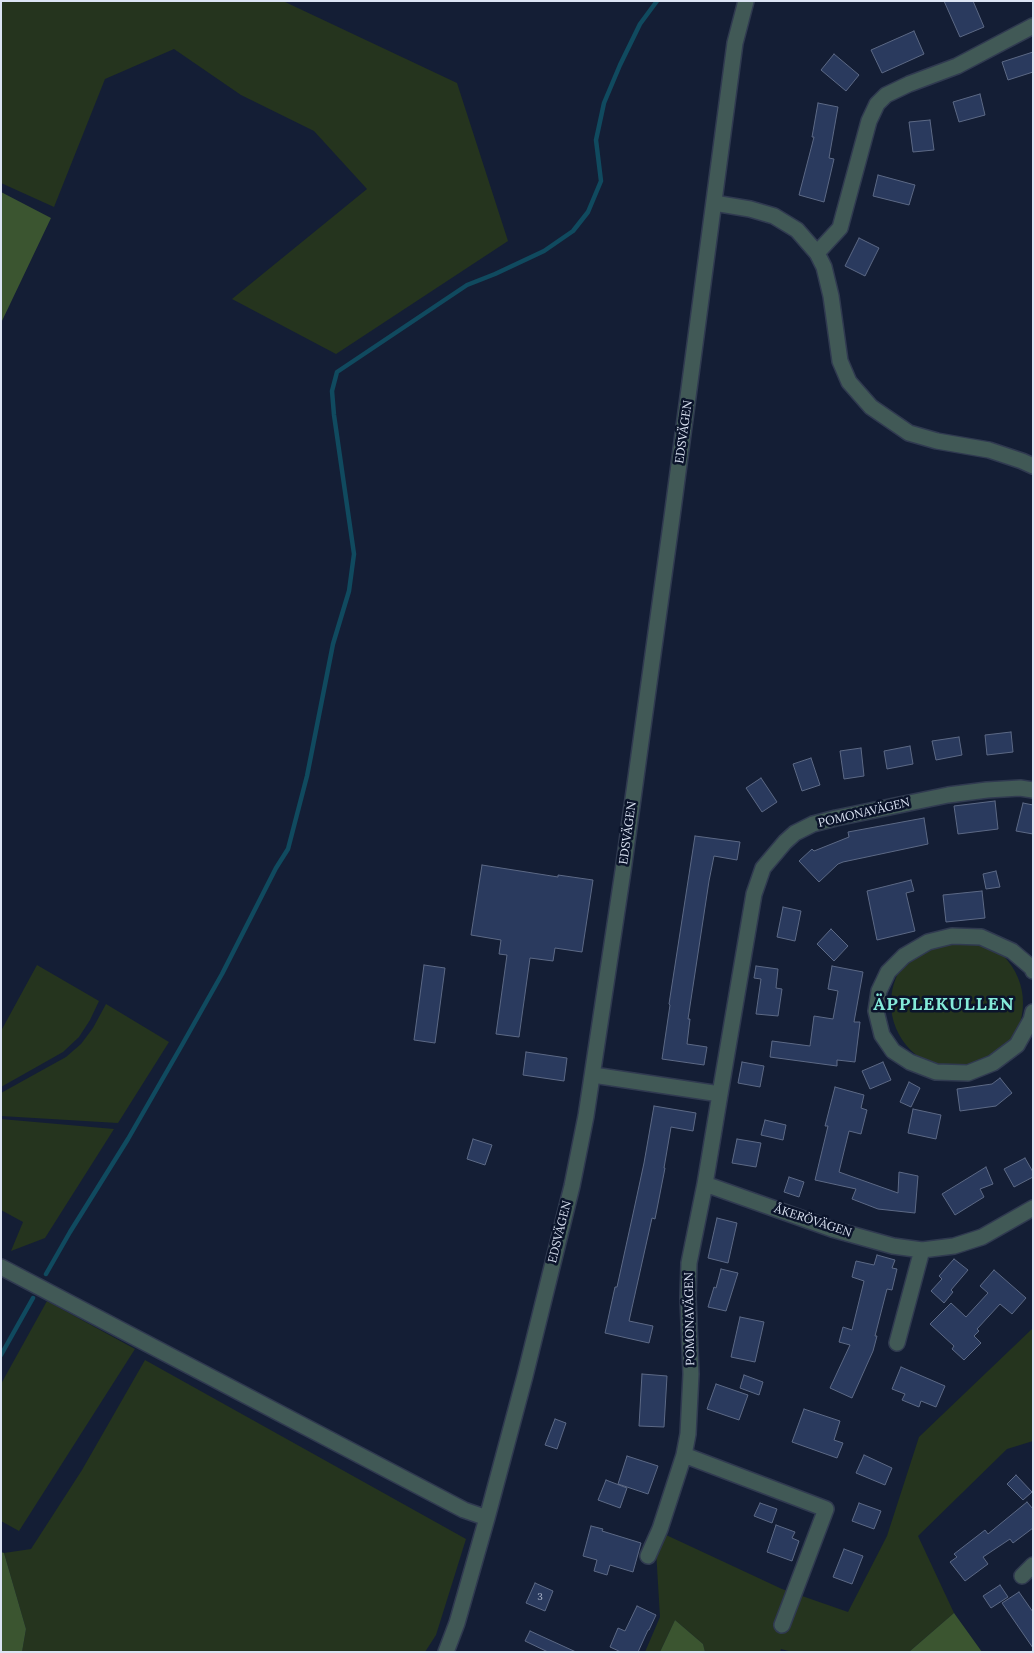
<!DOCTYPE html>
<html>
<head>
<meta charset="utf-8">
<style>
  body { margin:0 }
  #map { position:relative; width:1034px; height:1653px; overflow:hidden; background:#141e35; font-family:Lora,serif }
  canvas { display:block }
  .frame { position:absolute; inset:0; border:2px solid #dce4f4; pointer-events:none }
</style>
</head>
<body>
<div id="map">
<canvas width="1034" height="1653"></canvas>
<div class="frame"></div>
</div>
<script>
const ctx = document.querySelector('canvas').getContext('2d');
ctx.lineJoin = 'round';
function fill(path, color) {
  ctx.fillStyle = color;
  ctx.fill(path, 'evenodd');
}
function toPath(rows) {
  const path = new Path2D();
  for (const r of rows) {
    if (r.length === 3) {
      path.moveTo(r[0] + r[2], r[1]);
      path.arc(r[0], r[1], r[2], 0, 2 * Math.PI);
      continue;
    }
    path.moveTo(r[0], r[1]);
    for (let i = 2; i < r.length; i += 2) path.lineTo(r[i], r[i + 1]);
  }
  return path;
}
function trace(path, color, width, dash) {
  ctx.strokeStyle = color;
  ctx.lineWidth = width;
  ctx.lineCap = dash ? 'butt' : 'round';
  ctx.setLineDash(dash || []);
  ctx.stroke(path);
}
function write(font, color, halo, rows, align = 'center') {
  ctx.font = font + ' Lora,serif';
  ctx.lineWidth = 5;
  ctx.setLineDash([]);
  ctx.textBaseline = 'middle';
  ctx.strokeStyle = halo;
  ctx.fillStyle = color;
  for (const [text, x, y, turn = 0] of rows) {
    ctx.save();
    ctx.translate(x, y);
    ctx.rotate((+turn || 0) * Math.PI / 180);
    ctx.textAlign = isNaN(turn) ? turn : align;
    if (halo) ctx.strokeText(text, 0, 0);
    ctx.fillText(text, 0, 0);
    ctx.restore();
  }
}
fill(toPath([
  [1,1,283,1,457,83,508,241,336,354,232,299,367,189,314,131,241,95,174,49,105,79,54,207,1,183],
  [957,1003,66],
  [37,965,99,1001,90,1020,79,1037,63,1052,1,1087,1,1031],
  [106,1004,169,1042,118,1123,1,1116,1,1093,66,1057,81,1044,93,1028],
  [1,1119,114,1129,45,1238,11,1251,23,1222,1,1210],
  [47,1301,135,1349,19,1531,1,1521,1,1384],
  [1033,1328,1033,1441,1007,1449,918,1536,954,1613,909,1652,792,1652,781,1649,780,1652,705,1652,703,1644,675,1620,660,1652,645,1652,660,1617,656,1550,664,1534,782,1589,848,1612,887,1536,919,1437],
  [145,1360,466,1539,436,1635,425,1652,22,1652,26,1629,4,1553,31,1549,82,1470]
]), '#25341e');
fill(toPath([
  [1,192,51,218,1,323],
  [1,1552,4,1553,26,1629,22,1652,1,1652],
  [954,1613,982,1652,909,1652],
  [675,1620,703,1644,705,1652,660,1652]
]), '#3b5530');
trace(toPath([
  [46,1274,70,1232,128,1139,182,1045,222,974,276,868,288,849,307,776,333,644,349,591,354,554,334,415,332,391,337,372,467,285,495,274,544,251,573,231,588,212,601,181,596,140,604,103,620,65,640,24,657,1],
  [1,1355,33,1298]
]), '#104a5f', 4.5);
const building = toPath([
  [944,1,973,1,984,27,960,37,944,1],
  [914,31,924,54,882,73,871,50,914,31],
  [1033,52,1033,72,1008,80,1002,62,1033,52],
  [834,54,859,75,846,91,821,70,834,54],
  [980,94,985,115,959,122,953,102,980,94],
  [818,103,838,107,829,158,834,159,824,202,799,195,814,137,812,137,818,103],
  [930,120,934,150,913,152,909,122,930,120],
  [878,175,915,185,909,205,873,196,878,175],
  [859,238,879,248,865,276,845,266,859,238],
  [1011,732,1013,752,987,755,985,735,1011,732],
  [959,737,962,755,936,760,932,741,959,737],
  [910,746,913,764,887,769,884,751,910,746],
  [861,748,864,776,844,779,840,751,861,748],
  [811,758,820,785,802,791,793,764,811,758],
  [761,778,777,802,762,812,746,788,761,778],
  [995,801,998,829,958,834,954,806,995,801],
  [1023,803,1033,805,1033,834,1016,831,1023,803],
  [924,818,928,844,843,862,838,864,819,882,799,861,812,849,814,851,849,837,848,832,924,818],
  [695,836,740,842,737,860,714,856,709,881,688,1019,690,1019,687,1044,707,1047,704,1065,662,1059,670,1005,669,1004,695,836],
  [482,865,558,877,558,875,593,880,582,952,555,948,553,961,530,958,519,1037,496,1034,507,955,499,954,501,940,471,935,482,865],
  [996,871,1000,887,986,889,983,874,996,871],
  [911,880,914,891,906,893,915,931,877,940,867,891,911,880],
  [982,891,985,918,946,922,943,895,982,891],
  [783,907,801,911,795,941,777,937,783,907],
  [831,929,848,946,834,961,817,944,831,929],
  [424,965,445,968,435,1043,414,1040,424,965],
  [756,966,778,969,776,988,782,989,778,1016,756,1014,761,979,754,978,756,966],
  [832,966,863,972,854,1022,860,1022,855,1062,837,1060,837,1066,770,1057,772,1041,810,1046,814,1016,833,1019,838,991,828,989,832,966],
  [526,1052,567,1058,564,1081,523,1075,526,1052],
  [742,1062,764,1066,760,1087,738,1083,742,1062],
  [883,1062,891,1080,870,1089,862,1071,883,1062],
  [1000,1078,1012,1093,996,1106,960,1111,957,1089,992,1084,1000,1078],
  [909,1082,920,1088,911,1107,900,1102,909,1082],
  [835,1087,864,1095,861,1108,867,1110,861,1134,849,1131,839,1172,898,1193,899,1172,918,1176,915,1213,878,1209,852,1199,856,1189,815,1180,828,1126,825,1126,835,1087],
  [654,1106,696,1113,693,1131,671,1127,664,1168,665,1168,655,1219,652,1218,629,1321,653,1326,649,1343,605,1333,615,1287,617,1287,633,1214,644,1163,654,1106],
  [913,1109,941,1115,936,1139,908,1133,913,1109],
  [765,1120,786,1125,783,1140,761,1135,765,1120],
  [473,1139,492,1145,485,1165,467,1159,473,1139],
  [737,1139,761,1143,756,1167,732,1163,737,1139],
  [1025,1158,1033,1172,1033,1177,1014,1187,1004,1169,1025,1158],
  [986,1167,993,1184,980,1189,984,1197,955,1215,942,1194,986,1167],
  [789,1177,804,1182,799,1197,784,1192,789,1177],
  [717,1218,737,1223,728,1263,708,1258,717,1218],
  [877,1255,895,1260,892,1268,897,1269,892,1290,887,1289,875,1336,877,1336,873,1351,852,1398,830,1388,850,1345,839,1342,843,1327,852,1330,864,1281,852,1277,856,1261,874,1265,877,1255],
  [954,1259,968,1270,951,1290,953,1292,944,1303,931,1291,942,1279,939,1276,954,1259],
  [721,1269,738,1273,726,1311,708,1307,714,1287,716,1288,721,1269],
  [994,1270,1026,1298,1012,1314,1000,1304,977,1329,979,1331,974,1336,981,1343,964,1360,952,1349,954,1346,930,1324,951,1303,966,1317,988,1293,980,1286,994,1270],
  [740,1317,764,1322,755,1362,731,1357,740,1317],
  [901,1367,945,1386,936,1407,921,1401,919,1407,902,1400,905,1394,892,1389,901,1367],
  [642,1374,667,1376,664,1427,639,1426,642,1374],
  [744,1375,763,1382,759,1395,740,1388,744,1375],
  [716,1384,748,1395,739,1420,707,1409,716,1384],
  [804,1409,840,1421,834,1440,843,1443,837,1458,792,1442,804,1409],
  [555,1419,566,1423,557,1449,545,1445,555,1419],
  [864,1455,892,1468,885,1485,856,1473,864,1455],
  [627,1456,658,1466,648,1494,618,1484,627,1456],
  [1016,1475,1032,1492,1023,1500,1007,1484,1016,1475],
  [606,1480,627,1488,620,1508,598,1500,606,1480],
  [1027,1502,1033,1509,1033,1528,1013,1543,1010,1539,983,1557,988,1564,965,1581,950,1562,957,1557,954,1554,985,1530,988,1534,1027,1502],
  [760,1503,777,1509,772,1523,754,1516,760,1503],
  [859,1503,881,1511,874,1529,852,1521,859,1503],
  [776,1525,795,1532,792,1538,799,1541,792,1561,767,1552,776,1525],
  [591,1526,603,1529,602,1531,641,1543,633,1572,610,1565,607,1575,594,1571,597,1560,583,1556,591,1526],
  [844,1549,863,1556,852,1584,833,1577,844,1549],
  [535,1583,553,1591,545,1611,526,1603,535,1583],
  [1000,1585,1008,1597,991,1608,983,1596,1000,1585],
  [1019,1592,1033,1612,1033,1648,1002,1603,1019,1592],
  [637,1606,656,1615,649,1630,648,1630,638,1652,621,1652,610,1647,618,1628,625,1631,637,1606],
  [530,1631,576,1652,548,1652,525,1641,530,1631]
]);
fill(building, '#2a3a5e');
trace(building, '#5c6985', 1);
const minor = toPath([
  [714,203,750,209,774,216,797,230,817,253,824,267,831,296,840,361,849,382,871,407,909,433,937,441,989,450,1022,461,1033,466],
  [817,253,840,228,869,121,877,104,886,95,909,84,957,66,1033,26],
  [1033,971,1032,968,1012,951,981,937,952,936,928,942,904,956,888,972,879,991,876,1011,882,1035,893,1051,910,1062,936,1072,968,1073,993,1063,1017,1045,1031,1020,1033,1012],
  [593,1075,720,1094,754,894,763,868,785,842,795,833,813,824,836,818,948,795,987,790,1020,788,1033,790],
  [720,1094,705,1184,689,1263,688,1298,691,1374,688,1434,684,1455,826,1509,782,1625],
  [705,1184,832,1229,893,1246,922,1250,954,1246,982,1237,1033,1208],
  [1,1267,464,1510,487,1518],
  [897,1343,922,1250],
  [648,1556,660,1529,684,1455],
  [1022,1576,1033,1565],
  [446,1652,457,1623,487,1518,525,1376,572,1186,586,1116,623,871,672,517,735,43,746,1]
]);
trace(minor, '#303a50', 18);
trace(minor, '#415956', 15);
write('10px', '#b0bace', null, [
  ["3",540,1597]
]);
write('12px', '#dce4f4', '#0b142b', [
  ["EDSVÄGEN",684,432,-82],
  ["POMONAVÄGEN",864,813,-13],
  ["EDSVÄGEN",628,833,-82],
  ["ÅKERÖVÄGEN",813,1221,18],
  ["EDSVÄGEN",560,1232,-76],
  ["POMONAVÄGEN",690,1319,-91]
]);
ctx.letterSpacing = '1px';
write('bold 18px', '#84ebd9', '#0b142b', [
  ["ÄPPLEKULLEN",944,1005]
]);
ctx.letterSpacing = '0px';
</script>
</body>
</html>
